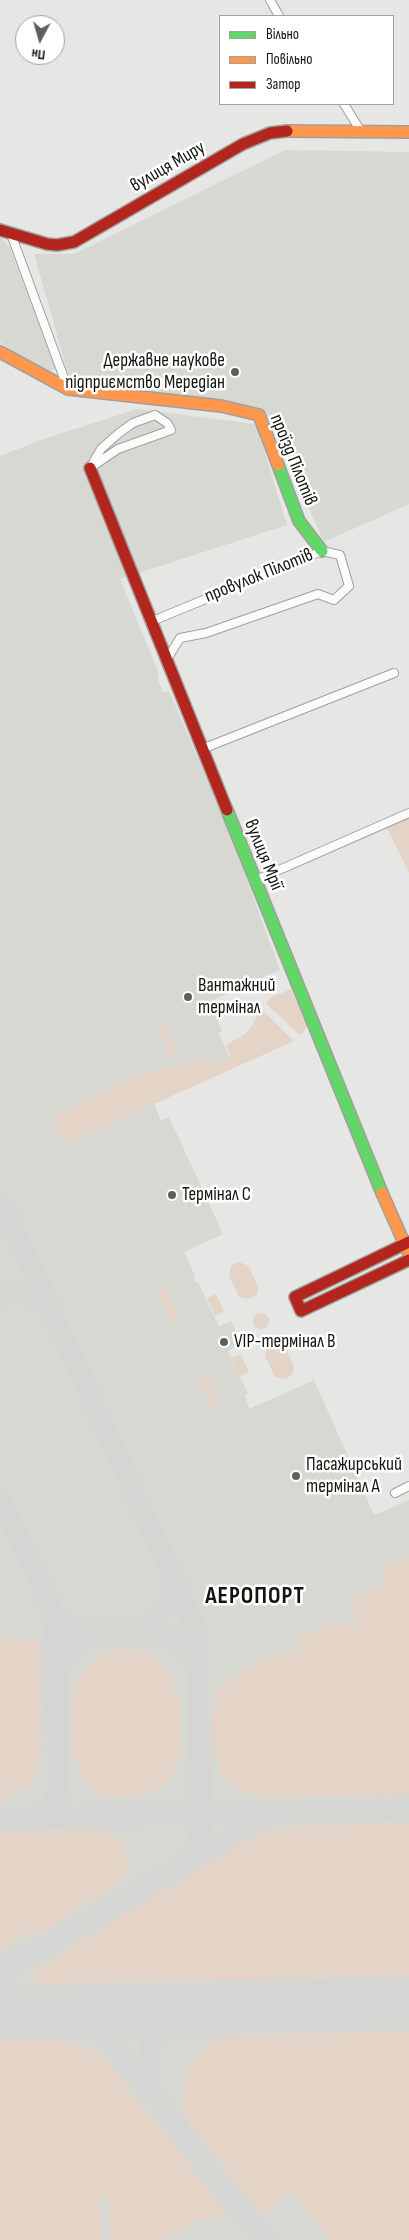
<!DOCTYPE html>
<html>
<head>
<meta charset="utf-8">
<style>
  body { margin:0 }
  #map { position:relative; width:409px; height:2240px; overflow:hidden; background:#e6e6e4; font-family:"Sofia Sans Condensed",sans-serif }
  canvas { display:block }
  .legend { position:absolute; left:219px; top:15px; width:175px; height:90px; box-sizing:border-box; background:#fffffe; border:1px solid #a1a1a0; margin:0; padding:6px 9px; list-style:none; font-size:15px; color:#141413 }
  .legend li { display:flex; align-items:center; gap:10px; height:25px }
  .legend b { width:25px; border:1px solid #a1a1a0 }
  .north { position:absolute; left:15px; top:15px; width:50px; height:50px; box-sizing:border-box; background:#fffffe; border:1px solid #a1a1a0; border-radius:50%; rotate:186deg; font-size:14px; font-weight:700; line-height:20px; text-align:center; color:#141413 }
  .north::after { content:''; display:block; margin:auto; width:18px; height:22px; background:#5e5e5c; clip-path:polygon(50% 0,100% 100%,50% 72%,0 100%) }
</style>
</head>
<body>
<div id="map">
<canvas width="409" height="2240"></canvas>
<ul class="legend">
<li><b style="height:6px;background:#63d668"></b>Вільно</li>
<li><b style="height:6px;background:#ff974d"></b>Повільно</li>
<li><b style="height:6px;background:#b3261e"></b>Затор</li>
</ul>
<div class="north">Пн</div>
</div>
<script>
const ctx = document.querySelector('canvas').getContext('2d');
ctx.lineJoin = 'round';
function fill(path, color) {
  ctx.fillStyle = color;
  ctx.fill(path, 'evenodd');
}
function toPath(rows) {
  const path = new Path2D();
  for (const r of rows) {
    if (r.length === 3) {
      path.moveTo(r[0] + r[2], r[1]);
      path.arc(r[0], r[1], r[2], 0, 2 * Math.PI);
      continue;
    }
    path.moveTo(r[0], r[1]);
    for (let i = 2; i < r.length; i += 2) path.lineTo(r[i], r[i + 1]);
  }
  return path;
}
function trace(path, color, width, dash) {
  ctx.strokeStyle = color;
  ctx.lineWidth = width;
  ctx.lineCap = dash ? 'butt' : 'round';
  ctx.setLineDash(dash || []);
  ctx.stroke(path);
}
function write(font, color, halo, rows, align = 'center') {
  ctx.font = font + ' "Sofia Sans Condensed",sans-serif';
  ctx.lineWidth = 5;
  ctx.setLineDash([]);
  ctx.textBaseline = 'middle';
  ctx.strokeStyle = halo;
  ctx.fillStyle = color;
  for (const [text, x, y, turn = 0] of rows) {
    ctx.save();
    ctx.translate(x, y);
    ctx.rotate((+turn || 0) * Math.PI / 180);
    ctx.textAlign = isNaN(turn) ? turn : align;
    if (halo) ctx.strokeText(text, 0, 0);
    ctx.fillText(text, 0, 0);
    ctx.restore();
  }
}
fill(toPath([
  [285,150,409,152,409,504,324,542,270,419,257,407,72,387,34,254,74,254],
  [0,237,10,248,56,369,44,373,0,342],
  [137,409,256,424,287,525,120,579,158,671,158,679,163,693,169,691,229,831,280,970,234,989,225,995,209,1002,222,1030,219,1033,232,1063,153,1100,161,1121,169,1117,223,1234,184,1252,196,1278,194,1279,196,1283,198,1282,219,1326,231,1321,242,1344,228,1351,248,1393,245,1395,249,1409,314,1380,374,1515,409,1500,409,2240,0,2240,0,456,41,440]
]), '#d8d8d2');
fill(toPath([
  [409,816,409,873,386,826],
  [291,989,307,1026,303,1033,299,1035,266,1003,270,998],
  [261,1009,294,1041,65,1144,62,1140,55,1127,55,1120,58,1115,83,1101,141,1073,184,1064,197,1058,210,1060,214,1066,231,1057,226,1045,245,1034,252,1026],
  [165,1024,177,1053,170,1056,159,1031],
  [239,1262,249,1266,258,1287,257,1294,250,1299,239,1297,229,1276,231,1266],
  [165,1287,180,1319,172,1323,157,1291],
  [216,1294,224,1312,215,1316,207,1298],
  [261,1321,8],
  [275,1342,285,1346,294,1367,293,1374,286,1379,275,1377,265,1356,267,1346],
  [241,1354,249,1372,240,1376,232,1358],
  [205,1372,219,1404,211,1407,197,1376],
  [409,1556,409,1794,254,1798,254,1793,244,1793,237,1785,228,1782,219,1771,218,1760,215,1759,213,1754,211,1740,213,1708,216,1706,216,1695,221,1689,226,1687,227,1679,237,1678,238,1673,283,1652,298,1651,300,1637,331,1623,342,1626,358,1621,348,1599,386,1583,382,1568],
  [0,1637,39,1642,41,1763,36,1764,36,1775,25,1789,10,1789,9,1798,0,1798],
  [119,1649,142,1651,156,1659,170,1673,174,1680,174,1694,180,1694,181,1759,176,1759,176,1769,164,1785,158,1786,157,1790,152,1794,105,1796,98,1792,97,1788,90,1787,80,1774,79,1761,74,1761,72,1756,71,1695,72,1691,77,1691,77,1678,82,1673,86,1672,87,1664,95,1664,96,1655],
  [409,1823,409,1976,41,1984,33,1980,32,1975,38,1968,231,1849,237,1848,237,1845,248,1840,255,1839,256,1835,270,1830,291,1830,291,1826],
  [99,1829,106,1831,107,1834,114,1834,126,1847,128,1862,126,1872,121,1882,36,1935,33,1930,0,1950,0,1832],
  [409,2031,409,2240,329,2240,291,2191,262,2214,196,2132,186,2117,183,2106,182,2093,190,2066,208,2045,223,2038,238,2035],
  [61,2039,67,2043,95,2051,109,2064,226,2211,222,2216,215,2219,194,2221,160,2240,111,2240,110,2199,101,2198,101,2240,0,2240,0,2041]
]), '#e4d4c8');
trace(toPath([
  [4,1206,170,1571,173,1590,166,1607,146,1625,138,1629,127,1632],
  [0,1298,12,1294,29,1295,44,1303,50,1312],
  [0,1499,49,1602,56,1634,57,1790,54,1803,50,1808,43,1814,32,1818],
  [173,1577,198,1634,201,1830,197,1847,193,1854,185,1862],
  [51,1610,62,1623,80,1628,166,1636,182,1643,190,1652,196,1668],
  [58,1673,61,1664,72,1648,91,1637,106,1632],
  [0,1819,409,1808],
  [18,1958,7,1968,5,1976,5,1992,15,2007,28,2012],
  [0,1966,47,1946,238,1832,270,1815],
  [188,2009,166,2024,151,2046,147,2061,150,2087,203,2163,265,2240],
  [65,2012,88,2020,103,2032,150,2093]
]), '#d5d5d4', 21);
trace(toPath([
  [0,2013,409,2004]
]), '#d5d5d4', 52);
const street = toPath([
  [270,0,279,16],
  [344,104,360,130],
  [11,234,68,389],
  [155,415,167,423,171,430,118,449,90,468,101,449,119,433,133,423,155,415],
  [150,622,322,551,340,555,349,586,334,600,318,594,206,633,180,638,166,661],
  [202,749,394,673],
  [254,881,409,813],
  [395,1493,409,1486]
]);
const fast = toPath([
  [278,465,299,521,322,551],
  [227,810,382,1193]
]);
const slow = toPath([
  [287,131,409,132],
  [0,352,68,389,221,406,259,415,278,465],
  [382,1193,409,1254]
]);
const jam = toPath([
  [0,230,47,244,57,245,74,242,243,144,270,133,287,131],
  [90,468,227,810],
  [409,1242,295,1297,301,1311,409,1260]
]);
trace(street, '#a0a09e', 10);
trace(fast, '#a0a09e', 14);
trace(slow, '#a0a09e', 14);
trace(jam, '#a0a09e', 14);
trace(street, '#fbfbfb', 8);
trace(fast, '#63d668', 11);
trace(slow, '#ff974d', 11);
trace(jam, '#b3261e', 11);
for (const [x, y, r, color] of [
  [235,372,5,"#5e5e5c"],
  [188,997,5,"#5e5e5c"],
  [172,1195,5,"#5e5e5c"],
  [224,1342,5,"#5e5e5c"],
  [296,1476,5,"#5e5e5c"]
]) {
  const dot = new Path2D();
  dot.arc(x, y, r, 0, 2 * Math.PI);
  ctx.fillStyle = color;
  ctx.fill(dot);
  trace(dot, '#fffffe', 2);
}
write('19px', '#141413', '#fffffe', [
  ["вулиця Миру",168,167,-30],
  ["проїзд Пілотів",293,460,68],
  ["провулок Пілотів",259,576,-22],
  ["вулиця Мрії",263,855,68]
]);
write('19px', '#141413', '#fffffe', [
  ["Державне наукове",225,361,"right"],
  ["підприємство Мередіан",225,383,"right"],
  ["Вантажний",198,986],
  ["термінал",198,1008],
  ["Термінал C",182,1195],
  ["VIP-термінал B",234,1342],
  ["Пасажирський",306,1465],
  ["термінал A",306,1487]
], 'left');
ctx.letterSpacing = '1px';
write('bold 24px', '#141413', '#fffffe', [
  ["АЕРОПОРТ",255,1597]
]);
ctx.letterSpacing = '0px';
</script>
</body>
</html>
